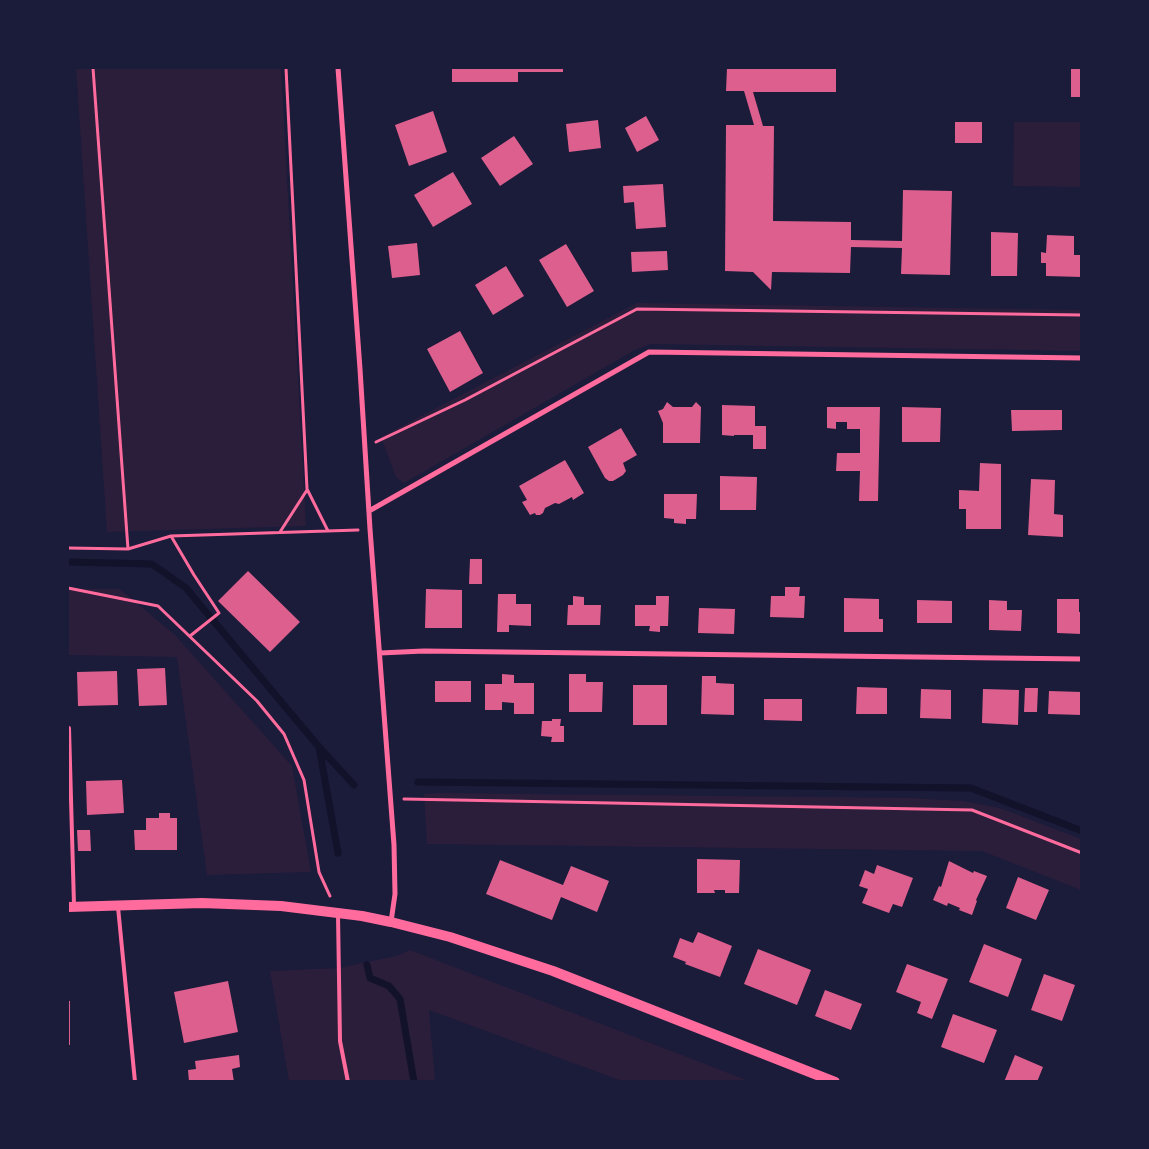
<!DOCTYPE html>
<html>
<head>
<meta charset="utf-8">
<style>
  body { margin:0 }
  #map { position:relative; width:1149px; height:1149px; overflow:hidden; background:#1b1b3a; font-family:Lora,serif }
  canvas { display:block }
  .frame { position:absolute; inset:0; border:69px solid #1b1b3a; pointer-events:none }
</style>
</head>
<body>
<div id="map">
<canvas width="1149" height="1149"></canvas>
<div class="frame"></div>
</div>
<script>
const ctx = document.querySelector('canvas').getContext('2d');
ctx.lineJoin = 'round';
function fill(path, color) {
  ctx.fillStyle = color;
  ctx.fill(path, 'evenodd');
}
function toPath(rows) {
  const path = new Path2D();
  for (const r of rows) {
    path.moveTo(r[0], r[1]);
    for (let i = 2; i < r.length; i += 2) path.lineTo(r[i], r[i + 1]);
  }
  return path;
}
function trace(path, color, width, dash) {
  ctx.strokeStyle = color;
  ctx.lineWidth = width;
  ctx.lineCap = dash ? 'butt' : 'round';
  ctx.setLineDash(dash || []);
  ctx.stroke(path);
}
fill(toPath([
  [76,68,281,68,306,526,107,532],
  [1014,122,1081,122,1081,187,1013,186],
  [637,303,1081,310,1081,351,650,344,635,350,404,483,396,477,381,437],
  [68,589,120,589,175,635,292,766,311,872,207,875,177,657,68,655],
  [441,793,911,798,963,801,1000,808,1081,839,1081,890,982,851,427,844,424,794],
  [410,950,749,1081,622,1081,429,1010,435,1081,289,1081,270,971,339,968,396,956]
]), '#2a1e3b');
trace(toPath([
  [68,562,152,564,186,588,319,747,338,853],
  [320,748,354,785],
  [418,782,971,788,1082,831],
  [367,965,370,978,389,986,400,999,414,1082]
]), '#12122b', 7);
fill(toPath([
  [452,68,563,68,563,72,518,72,518,82,452,82],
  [727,68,836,68,836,92,753,92,763,126,774,126,773,221,851,222,851,240,902,241,903,190,952,191,950,275,901,274,902,248,851,247,850,273,772,272,771,290,753,272,725,271,726,125,754,125,744,91,726,91],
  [1071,68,1082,68,1082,97,1071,97],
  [433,111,447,152,409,166,395,125],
  [646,116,659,140,637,152,625,128],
  [598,120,601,148,569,152,566,124],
  [955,122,982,122,982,143,955,143],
  [514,136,533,164,500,186,481,158],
  [453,172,472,204,433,227,414,195],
  [663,184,666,227,636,229,634,202,624,203,623,186],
  [991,232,1018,233,1017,276,991,276],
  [1047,235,1074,236,1074,255,1082,255,1082,277,1046,276,1046,263,1041,263,1041,252,1046,253],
  [417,243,420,275,392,278,388,246],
  [566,244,594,291,567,307,539,260],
  [667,251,668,270,632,272,631,252],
  [506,266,524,296,493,315,475,285],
  [460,331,483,373,450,392,427,349],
  [667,402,673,407,692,407,696,402,701,407,700,443,663,443,663,423,658,411,663,409],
  [722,405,755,406,755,426,766,426,766,449,753,449,753,435,734,435,734,436,722,435],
  [827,407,880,407,878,501,859,501,860,471,836,471,837,453,860,453,860,429,847,429,847,422,836,422,836,429,827,428],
  [902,407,941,408,940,442,902,442],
  [1011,410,1062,410,1062,430,1012,431],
  [621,428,637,455,623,463,626,471,623,475,613,481,609,481,605,478,588,447],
  [565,460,584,493,573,500,572,497,559,504,555,503,545,508,543,513,540,515,536,515,535,513,530,515,522,502,527,500,519,486],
  [980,463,1001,464,1001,529,966,529,966,509,959,509,959,490,979,491],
  [720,476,757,477,756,510,720,510],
  [1031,479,1055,480,1054,514,1063,515,1063,537,1028,535],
  [664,494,697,494,696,519,686,519,686,524,674,523,674,519,664,518],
  [470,559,482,559,482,584,469,584],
  [248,571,300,622,270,652,218,601],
  [785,587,800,587,799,596,805,596,804,618,770,617,771,596,785,596],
  [426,589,462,590,462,628,425,628],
  [498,594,516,594,516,604,531,604,531,626,509,625,509,632,497,632],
  [573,596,584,597,584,605,601,605,600,625,567,625,568,605,573,605],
  [656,596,669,596,668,626,660,626,660,632,649,631,650,626,635,626,635,605,656,605],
  [844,598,879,599,879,619,883,619,883,632,844,632],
  [1057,599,1079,599,1079,612,1082,612,1082,634,1057,633],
  [917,600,952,601,952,623,917,623],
  [989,600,1007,601,1007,610,1022,610,1021,631,989,630],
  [699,608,735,609,734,634,698,633],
  [165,668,167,705,139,706,137,669],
  [117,671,118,705,78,706,77,672],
  [502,674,514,675,514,683,534,683,534,714,514,714,514,703,502,702,502,710,485,710,485,684,502,684],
  [569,674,586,674,586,682,603,682,602,712,569,712],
  [702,676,716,676,716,683,734,684,734,715,701,714],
  [435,681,471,681,471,702,435,702],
  [633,685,667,685,667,725,633,725],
  [857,687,887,688,887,714,856,714],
  [1025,688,1038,688,1037,712,1024,712],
  [921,689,951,690,951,719,920,718],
  [983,689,1019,690,1018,725,982,723],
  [1049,691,1082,692,1082,715,1048,714],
  [764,699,802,699,802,721,764,720],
  [552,719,561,719,560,726,564,726,564,742,551,742,552,737,541,736,542,721,552,721],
  [122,780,124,813,87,815,86,781],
  [159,813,170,813,170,818,177,818,177,850,135,850,134,830,146,830,146,818,159,818],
  [77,830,90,830,91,851,78,851],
  [697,859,740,860,739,893,725,893,725,890,714,890,715,893,697,893],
  [500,860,563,885,571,866,609,881,597,912,561,897,552,920,486,894],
  [949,861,973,873,974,871,987,876,976,900,977,901,972,915,959,910,960,908,948,903,947,906,933,900,939,886,941,887],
  [877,865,913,878,902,907,893,904,889,913,862,903,868,889,859,886,865,870,874,874],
  [1018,877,1049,890,1036,920,1006,908],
  [698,932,732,946,720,977,685,964,686,962,673,957,680,938,693,943],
  [984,944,1022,959,1008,997,969,982],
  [758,949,811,970,797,1005,744,984],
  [907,964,948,979,932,1019,917,1013,921,1002,896,992],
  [1044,974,1075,985,1062,1021,1031,1010],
  [228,981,238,1032,184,1043,174,992],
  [825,990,862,1004,851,1030,815,1016],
  [68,1001,70,1001,70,1045,68,1045],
  [953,1014,997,1030,984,1063,941,1047],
  [239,1055,240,1067,232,1069,234,1082,189,1082,188,1070,196,1069,195,1061],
  [1015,1055,1043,1067,1037,1082,1004,1082]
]), '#dd5f8e');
trace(toPath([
  [93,68,128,549],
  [286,68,307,489,328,531],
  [376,442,465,400,637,309,1082,315],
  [280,532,307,490],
  [68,548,128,549,171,536],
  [68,588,158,606,257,701,284,734,304,780,319,872,330,896],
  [190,636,219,613,194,575,171,536,358,530],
  [404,799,972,810,1082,853]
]), '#ff6b9d', 3);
trace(toPath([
  [69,728,74,905],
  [118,907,135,1082],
  [338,915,340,1041,348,1082]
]), '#ff6b9d', 4);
trace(toPath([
  [338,68,360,369,370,529,394,845,395,894,391,922],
  [369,511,649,352,1082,358],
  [380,653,424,651,1082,659]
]), '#ff6b9d', 5);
trace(toPath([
  [68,907,202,903,281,906,362,916,391,922,450,937,553,971,835,1082]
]), '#ff6b9d', 10);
</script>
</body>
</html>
